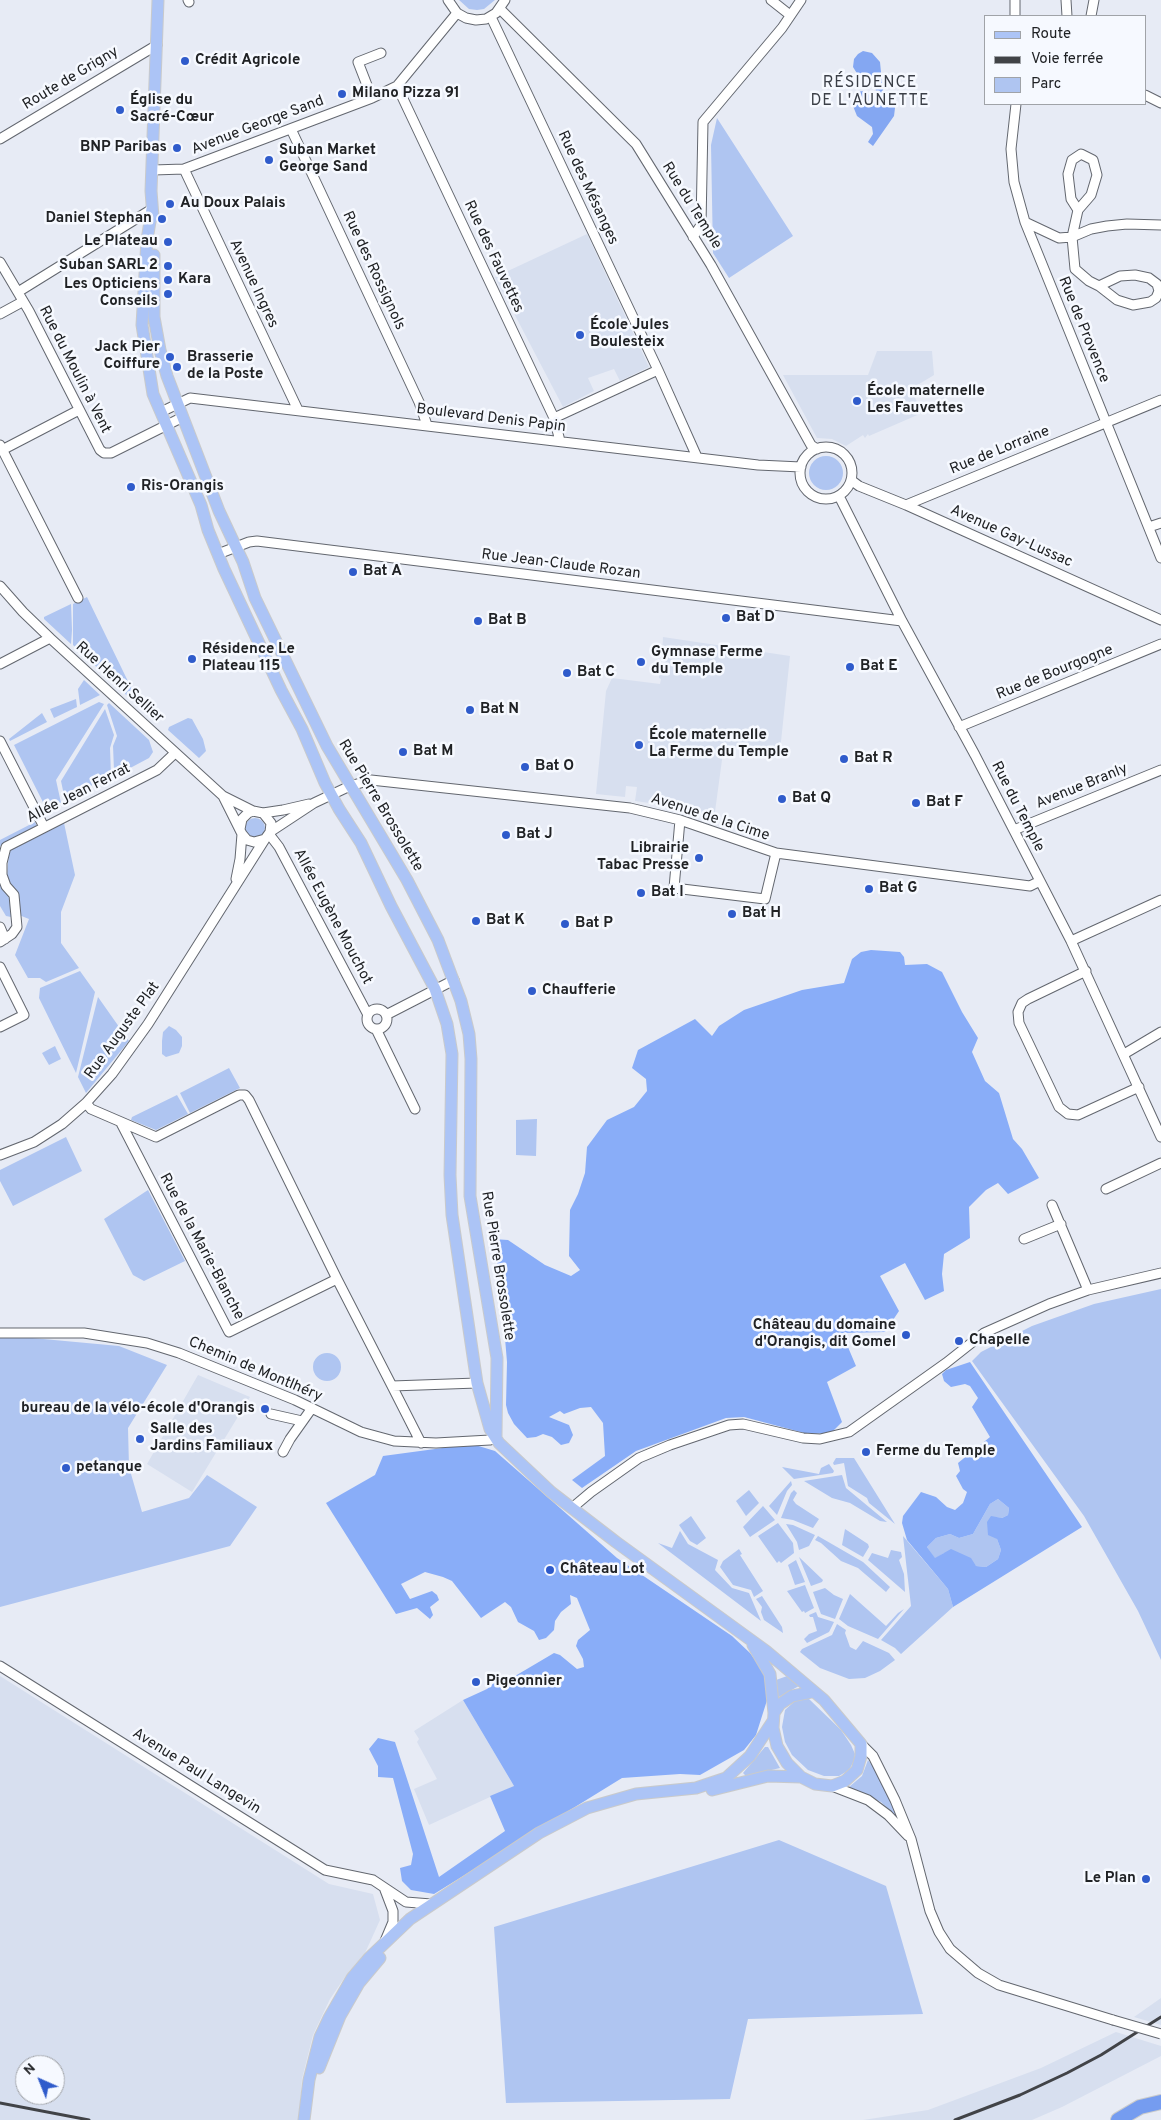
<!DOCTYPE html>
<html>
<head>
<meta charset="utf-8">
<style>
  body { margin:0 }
  #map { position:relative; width:1161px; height:2120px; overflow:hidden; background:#e7ebf5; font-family:Overpass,sans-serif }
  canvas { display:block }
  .legend { position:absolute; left:984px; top:15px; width:162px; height:90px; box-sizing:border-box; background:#f6f9ff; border:1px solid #a0a3a8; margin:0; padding:6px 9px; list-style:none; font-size:15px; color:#202225 }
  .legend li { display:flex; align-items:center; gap:10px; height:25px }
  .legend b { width:25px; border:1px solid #a0a3a8 }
  .north { position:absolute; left:15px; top:2055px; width:50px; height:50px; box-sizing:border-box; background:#f6f9ff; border:1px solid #a0a3a8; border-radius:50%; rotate:316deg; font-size:14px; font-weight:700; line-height:20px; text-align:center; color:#202225 }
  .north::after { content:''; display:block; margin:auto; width:18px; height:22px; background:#2f5bcb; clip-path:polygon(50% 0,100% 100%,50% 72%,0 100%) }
</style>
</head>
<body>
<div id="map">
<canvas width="1161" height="2120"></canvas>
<ul class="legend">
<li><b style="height:6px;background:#acc4f6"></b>Route</li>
<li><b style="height:6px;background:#414347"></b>Voie ferrée</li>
<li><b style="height:14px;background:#afc5f1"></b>Parc</li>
</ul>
<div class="north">N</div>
</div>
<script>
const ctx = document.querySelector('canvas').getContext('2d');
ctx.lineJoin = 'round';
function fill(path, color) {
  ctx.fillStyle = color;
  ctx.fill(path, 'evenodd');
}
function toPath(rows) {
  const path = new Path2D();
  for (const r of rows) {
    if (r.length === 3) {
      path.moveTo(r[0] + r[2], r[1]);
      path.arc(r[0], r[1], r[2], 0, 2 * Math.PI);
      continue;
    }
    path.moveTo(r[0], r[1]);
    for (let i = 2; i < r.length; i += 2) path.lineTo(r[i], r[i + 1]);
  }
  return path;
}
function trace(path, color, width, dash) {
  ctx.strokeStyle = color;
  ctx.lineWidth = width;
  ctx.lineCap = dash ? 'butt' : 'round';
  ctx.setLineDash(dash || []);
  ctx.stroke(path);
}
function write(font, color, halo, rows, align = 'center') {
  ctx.font = font + ' Overpass,sans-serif';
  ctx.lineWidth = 5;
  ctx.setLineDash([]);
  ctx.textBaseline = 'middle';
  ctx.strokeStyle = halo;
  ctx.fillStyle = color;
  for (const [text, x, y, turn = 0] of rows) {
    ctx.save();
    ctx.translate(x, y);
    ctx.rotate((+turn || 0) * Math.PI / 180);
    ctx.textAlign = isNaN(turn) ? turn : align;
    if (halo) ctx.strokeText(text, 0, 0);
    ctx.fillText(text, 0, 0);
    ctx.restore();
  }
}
fill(toPath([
  [587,234,649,367,620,381,614,369,588,378,594,391,563,407,495,277],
  [877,351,932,351,934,375,911,389,922,413,869,436,868,434,865,438,863,435,846,446,832,439,817,438,783,375,868,375],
  [663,637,790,656,780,751,724,745,714,819,678,807,635,801,637,787,626,786,625,797,596,794,606,691,612,678,660,684,661,679,659,678,659,675,664,675,666,655,662,654],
  [198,1375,250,1397,192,1492,147,1464],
  [0,1676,329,1884,373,1894,380,1920,365,1953,347,1974,330,1999,313,2035,302,2079,299,2120,0,2120],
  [25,2065,55,2065,55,2095,25,2095],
  [463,1700,514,1786,429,1825,414,1789,437,1779,417,1742,419,1739,414,1731],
  [1161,1998,1161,2025,1134,2017],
  [1116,2032,1161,2046,1161,2056,1062,2107,1032,2120,863,2120,928,2110,1041,2068]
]), '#d7dfef');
fill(toPath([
  [459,0,495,0,484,9,477,10,469,9],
  [717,118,793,236,729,278,713,253,711,145],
  [826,473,17],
  [87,597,140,706,138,706,73,645,73,604],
  [71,604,72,630,71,644,44,619,44,617],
  [84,680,100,695,80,705,78,689],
  [76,699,77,707,54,718,50,709],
  [99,702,104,704,56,780,61,803,47,810,14,745],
  [109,703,149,740,153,752,149,758,117,775,114,770,113,746,117,736,107,705],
  [105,709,114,735,110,748,111,775,65,800,61,781],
  [42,713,47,722,10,741,9,739],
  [188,718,192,719,203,739,206,751,199,758,168,730,169,727],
  [255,828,10],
  [35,822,37,826,0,846,0,840],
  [64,823,75,875,61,912,61,943,79,968,46,982,40,978,28,978,15,955,29,919,19,915,19,899,7,877,9,851],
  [0,882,10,900,11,917,6,916,0,906],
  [80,971,95,992,76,1073,39,998,40,988],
  [98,997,129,1041,86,1093,78,1077],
  [169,1026,176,1030,182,1037,182,1046,179,1053,166,1057,162,1054,162,1041,163,1032],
  [55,1046,61,1059,49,1065,42,1053],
  [229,1068,240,1088,190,1113,180,1093],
  [177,1095,188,1114,156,1130,131,1120,132,1117],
  [537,1119,536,1156,516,1155,516,1120],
  [66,1137,82,1171,13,1206,0,1181,0,1170],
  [148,1190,185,1261,144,1281,133,1275,104,1219],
  [1161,1289,1161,1660,1138,1611,1084,1516,972,1361,981,1352,1032,1326,1094,1304],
  [0,1335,119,1346,167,1365,128,1428,129,1467,142,1512,189,1498,207,1475,257,1507,230,1546,0,1607],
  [327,1367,14],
  [836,1458,854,1458,895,1524,869,1503,867,1498,848,1486,844,1463,834,1465,833,1463],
  [829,1464,834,1471,833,1473,794,1479,782,1467,819,1474,821,1468],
  [842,1475,846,1488,887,1522,880,1521,850,1503,832,1498,804,1481],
  [791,1481,792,1485,787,1491,777,1515,769,1506],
  [749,1490,759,1503,746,1516,736,1501],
  [794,1490,797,1493,793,1500,796,1504,819,1519,813,1528,793,1520,781,1518,791,1493],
  [998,1499,1009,1508,1008,1515,1002,1518,991,1517,997,1539,1001,1550,998,1559,986,1567,976,1566,944,1553,935,1559,927,1547,936,1538,950,1534,959,1538,973,1534,990,1504],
  [763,1506,775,1520,750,1537,743,1527],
  [691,1516,706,1538,697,1545,690,1541,679,1525],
  [778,1523,793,1543,794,1553,781,1563,779,1561,777,1563,758,1536],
  [786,1524,793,1525,815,1535,809,1546,799,1550,797,1542],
  [845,1529,868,1544,869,1547,863,1557,842,1545],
  [680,1531,688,1544,718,1560,715,1570,732,1588,749,1593,761,1621,658,1543,672,1548],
  [818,1536,863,1562,890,1587,886,1592,858,1568,841,1561,821,1543,815,1540],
  [903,1536,948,1589,953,1607,901,1654,895,1648,881,1640,911,1606],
  [739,1549,742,1554,740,1555,763,1591,754,1597,751,1590,733,1585,720,1567,723,1561],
  [891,1550,901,1552,902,1557,899,1560,904,1574,905,1592,868,1560,872,1553,888,1558],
  [799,1557,823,1580,822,1582,811,1586],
  [796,1560,805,1582,795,1585,788,1565],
  [805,1585,814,1608,805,1613,804,1611,802,1612,787,1591],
  [825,1588,834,1595,843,1599,835,1619,821,1614,813,1592],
  [850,1594,886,1626,898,1613,904,1609,878,1639,848,1626,839,1619],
  [762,1596,782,1627,783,1633,764,1620,761,1612,762,1607,756,1599],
  [816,1612,818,1617,834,1622,829,1632,807,1643,804,1639,809,1634,817,1631,813,1617,810,1617,809,1615],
  [837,1624,846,1630,845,1633,850,1647,856,1650,863,1641,889,1653,895,1660,880,1671,865,1678,849,1679,820,1668,800,1652,802,1649,832,1635],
  [790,1675,799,1686,777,1698,776,1680],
  [808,1698,841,1730,851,1745,855,1754,854,1761,849,1770,839,1776,824,1776,808,1770,792,1755,785,1742,782,1727,785,1710,797,1699],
  [765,1747,768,1747,780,1768,746,1776,743,1773],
  [868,1760,876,1770,896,1812,894,1815,881,1802,849,1787,862,1776],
  [779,1840,886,1886,923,2014,748,2019,730,2099,506,2103,494,1927]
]), '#afc5f1');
fill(toPath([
  [871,950,900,952,904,957,905,965,927,964,942,972,962,1012,978,1038,972,1052,985,1081,999,1093,1013,1139,1022,1149,1039,1178,1008,1194,998,1183,986,1190,969,1207,970,1238,944,1254,942,1274,944,1291,925,1300,905,1263,880,1276,899,1311,885,1332,842,1333,856,1366,827,1382,842,1422,831,1433,808,1434,744,1417,726,1418,636,1451,582,1488,572,1480,605,1456,603,1423,591,1407,580,1408,564,1414,560,1411,549,1417,569,1425,573,1435,569,1443,561,1445,552,1437,543,1434,536,1437,527,1438,514,1424,508,1413,506,1405,507,1362,500,1279,493,1239,508,1240,545,1265,571,1276,580,1270,569,1256,570,1210,578,1194,585,1173,587,1147,607,1120,634,1107,647,1091,646,1079,632,1068,638,1050,695,1019,712,1036,719,1026,744,1010,802,990,844,983,852,959,861,952],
  [970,1362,1082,1527,953,1607,948,1589,907,1540,902,1523,903,1516,921,1492,936,1497,947,1507,955,1510,963,1503,967,1492,963,1489,956,1476,960,1471,958,1463,990,1437,972,1407,978,1398,970,1386,965,1384,951,1387,944,1381,942,1374,946,1370],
  [998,1499,1009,1508,1008,1515,1002,1518,991,1516,987,1522,988,1535,997,1539,1001,1550,998,1559,986,1567,976,1566,971,1558,951,1549,935,1558,927,1547,936,1538,950,1534,959,1538,973,1534,990,1504],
  [472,1444,495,1451,617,1558,732,1636,750,1653,764,1671,769,1694,756,1735,744,1750,700,1775,680,1774,622,1778,434,1894,411,1890,402,1881,400,1868,411,1865,413,1854,393,1778,378,1777,378,1766,369,1749,378,1738,395,1742,439,1877,505,1831,490,1796,514,1786,463,1700,487,1689,495,1682,510,1679,554,1653,560,1655,577,1669,584,1667,583,1659,576,1646,578,1640,590,1630,577,1598,570,1595,571,1604,561,1612,555,1621,554,1630,546,1638,539,1640,534,1631,518,1622,511,1607,505,1602,481,1618,452,1581,443,1577,425,1572,401,1584,410,1599,432,1591,437,1595,439,1600,430,1607,433,1615,430,1619,417,1608,396,1614,326,1503,375,1475,383,1456]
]), '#89adf8');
fill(toPath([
  [863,51,872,53,880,62,883,93,892,101,895,108,894,116,873,146,868,142,873,134,872,127,857,116,853,106,854,95,857,92,863,91,871,96,875,94,876,90,871,82,858,75,853,67,854,59,858,54]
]), '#84a7f2');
const minor = toPath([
  [188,0,189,2],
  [448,0,457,13,466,18,476,20,486,19,496,13,505,0],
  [771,0,790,15],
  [1066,0,1067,16],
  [500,9,636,144,711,265,811,445,817,449],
  [1015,16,1015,0],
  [1091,16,1094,0],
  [491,17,658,370,697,457],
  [397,86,554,418,560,441],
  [1145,95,1161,103],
  [372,98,358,62,381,53],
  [1016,104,1011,149,1014,182,1025,222,1161,558],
  [291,129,419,402,427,425],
  [0,139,157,45],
  [184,169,298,410],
  [153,170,184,169,372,98,397,86,457,13],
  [1078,210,1071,199,1068,174,1072,160,1081,154,1093,160,1097,175,1091,195,1078,210,1072,237,1075,269,1089,281,1099,286,1120,276,1135,275,1149,278,1157,284,1159,291,1156,298,1150,302,1133,305,1117,300,1099,286],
  [1025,222,1059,238,1072,237,1091,229,1107,226,1127,224,1161,225],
  [693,237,701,225,703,122,782,28,801,0],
  [0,262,29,311,100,450,104,453,111,453,183,417],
  [18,292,152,209],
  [0,314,22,302],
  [161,412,190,398,758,465,801,467],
  [554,418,658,370],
  [0,445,78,598],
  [826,473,26],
  [2,450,79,410],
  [851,480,859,486,906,505,1161,620],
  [839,496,902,621,975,755,1071,941,1161,1137],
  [906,505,1161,400],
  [1149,527,1161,523],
  [218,554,249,542,257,541,902,621],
  [0,586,23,612,50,638,223,796,253,811],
  [0,664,50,638],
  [959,727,1161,644],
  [0,741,44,827],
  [223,796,242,834,247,840,254,842,265,839,270,832,271,823,263,813,253,811,248,813,242,819,240,829],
  [263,813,283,810,309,804],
  [680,820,674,888,765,899,776,853],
  [1014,830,1161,770],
  [270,832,314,803,350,786,371,780,630,808,680,820,776,853,1030,886,1040,881],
  [269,834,279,847,368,1015],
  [236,879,240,859,242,834],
  [0,927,5,939],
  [1071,941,1161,900],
  [0,942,12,934,17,927,14,895,6,886,2,875,2,863,6,847,157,770,175,753],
  [0,967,24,1015,0,1027],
  [1086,971,1028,999,1022,1003,1018,1012,1019,1023,1059,1107,1068,1114,1078,1115,1139,1087],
  [377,1019,10],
  [386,1015,454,980],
  [376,1029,415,1109],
  [1124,1054,1161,1032],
  [86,1103,91,1109,156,1137,239,1095,245,1095,249,1100,337,1279,392,1386,477,1383],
  [121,1123,229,1332,337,1279],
  [0,1155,34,1142,62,1124,86,1103,112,1074,148,1024,265,839],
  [1106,1189,1161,1163],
  [1052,1205,1088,1290],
  [1024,1239,1061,1224],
  [0,1333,84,1333,147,1343,179,1353,295,1400,361,1432,394,1441,436,1443,490,1440,496,1438],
  [392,1386,421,1443],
  [271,1414,302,1421],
  [283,1452,290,1439,312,1408],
  [572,1508,591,1492,639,1458,670,1445,729,1425,743,1424,803,1438,820,1439,849,1432,946,1363,984,1333,1049,1304,1088,1290,1161,1273],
  [0,1666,325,1870,373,1880,406,1902,431,1904],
  [861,1744,873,1756,895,1800,911,1839,930,1911,939,1932,950,1949,978,1973,999,1985,1113,2020],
  [832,1786,868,1800,888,1815,908,1836],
  [385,1890,393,1911,393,1922,385,1941]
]);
const major = toPath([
  [152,209,147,240,142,325,153,394,201,505,208,530,224,569,281,690,302,729,325,783,339,809,361,843,391,906,435,989,447,1024,452,1054,450,1175,452,1215,477,1383,490,1429,499,1443,551,1492,616,1542,766,1651,824,1700,861,1744,861,1756,857,1770,845,1781,832,1786,815,1784,801,1777,787,1763,777,1746,773,1728,774,1713,780,1704,792,1696,812,1692],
  [153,217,151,191,158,0],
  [154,255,154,317,160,350,167,376,219,511,243,562,255,598,327,746,407,880,438,940,461,1001,469,1034,471,1059,470,1196,497,1358,496,1436],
  [753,1645,770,1674,774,1713],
  [712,1790,768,1776,801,1777],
  [319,2068,340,2016,359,1983,380,1958],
  [304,2120,309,2080,320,2037,329,2018,352,1978,369,1958,410,1919,539,1833,587,1808,636,1794,696,1788,726,1778,750,1756,773,1721]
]);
const highway = toPath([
  [1118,2120,1140,2107,1161,2102]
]);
trace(minor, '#63676f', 11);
trace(major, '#c9cacb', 13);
trace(highway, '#c9cacb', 16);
trace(minor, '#fff', 9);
trace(major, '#acc4f6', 11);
trace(highway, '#759cf0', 14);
trace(toPath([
  [0,2103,89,2120],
  [955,2120,1020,2095,1067,2073,1101,2055,1161,2017]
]), '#414347', 3);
const minorBridge = toPath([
  [1113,2020,1161,2034]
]);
trace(minorBridge, '#63676f', 11, []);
trace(minorBridge, '#fff', 9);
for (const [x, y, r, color] of [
  [185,61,5,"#2f5bcb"],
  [342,94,5,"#2f5bcb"],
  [120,110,5,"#2f5bcb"],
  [177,148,5,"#2f5bcb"],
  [269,160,5,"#2f5bcb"],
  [170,204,5,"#2f5bcb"],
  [162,219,5,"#2f5bcb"],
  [168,242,5,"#2f5bcb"],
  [168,266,5,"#2f5bcb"],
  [168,280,5,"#2f5bcb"],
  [168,294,5,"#2f5bcb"],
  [580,335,5,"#2f5bcb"],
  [170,357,5,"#2f5bcb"],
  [177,367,5,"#2f5bcb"],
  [857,401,5,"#2f5bcb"],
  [131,487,5,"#2f5bcb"],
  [353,572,5,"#2f5bcb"],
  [726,618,5,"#2f5bcb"],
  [478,621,5,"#2f5bcb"],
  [192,659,5,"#2f5bcb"],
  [641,662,5,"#2f5bcb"],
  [850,667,5,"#2f5bcb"],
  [567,673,5,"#2f5bcb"],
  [470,710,5,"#2f5bcb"],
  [639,745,5,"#2f5bcb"],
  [403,752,5,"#2f5bcb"],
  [844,759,5,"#2f5bcb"],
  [525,767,5,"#2f5bcb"],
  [782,799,5,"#2f5bcb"],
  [916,803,5,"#2f5bcb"],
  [506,835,5,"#2f5bcb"],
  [699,858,5,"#2f5bcb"],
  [869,889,5,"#2f5bcb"],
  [641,893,5,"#2f5bcb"],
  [732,914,5,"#2f5bcb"],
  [476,921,5,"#2f5bcb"],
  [565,924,5,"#2f5bcb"],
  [532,991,5,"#2f5bcb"],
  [906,1335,5,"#2f5bcb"],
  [959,1341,5,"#2f5bcb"],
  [265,1409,5,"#2f5bcb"],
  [140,1439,5,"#2f5bcb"],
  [866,1452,5,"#2f5bcb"],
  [66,1468,5,"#2f5bcb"],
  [550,1570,5,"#2f5bcb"],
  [476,1682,5,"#2f5bcb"],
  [1146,1879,5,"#2f5bcb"]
]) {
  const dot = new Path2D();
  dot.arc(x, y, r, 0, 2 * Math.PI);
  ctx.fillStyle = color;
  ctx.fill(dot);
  trace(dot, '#f6f9ff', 2);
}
write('bold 15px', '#202225', '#f6f9ff', [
  ["Crédit Agricole",195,61],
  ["Milano Pizza 91",352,94],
  ["Église du",130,101],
  ["Sacré-Cœur",130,118],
  ["BNP Paribas",167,148,"right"],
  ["Suban Market",279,151],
  ["George Sand",279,168],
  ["Au Doux Palais",180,204],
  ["Daniel Stephan",152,219,"right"],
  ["Le Plateau",158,242,"right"],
  ["Suban SARL 2",158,266,"right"],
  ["Kara",178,280],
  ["Les Opticiens",158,285,"right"],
  ["Conseils",158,302,"right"],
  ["École Jules",590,326],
  ["Boulesteix",590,343],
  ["Jack Pier",160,348,"right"],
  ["Coiffure",160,365,"right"],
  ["Brasserie",187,358],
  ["de la Poste",187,375],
  ["École maternelle",867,392],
  ["Les Fauvettes",867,409],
  ["Ris-Orangis",141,487],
  ["Bat A",363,572],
  ["Bat D",736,618],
  ["Bat B",488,621],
  ["Résidence Le",202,650],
  ["Plateau 115",202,667],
  ["Gymnase Ferme",651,653],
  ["du Temple",651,670],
  ["Bat E",860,667],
  ["Bat C",577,673],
  ["Bat N",480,710],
  ["École maternelle",649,736],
  ["La Ferme du Temple",649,753],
  ["Bat M",413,752],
  ["Bat R",854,759],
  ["Bat O",535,767],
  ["Bat Q",792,799],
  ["Bat F",926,803],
  ["Bat J",516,835],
  ["Librairie",689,849,"right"],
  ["Tabac Presse",689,866,"right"],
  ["Bat G",879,889],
  ["Bat I",651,893],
  ["Bat H",742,914],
  ["Bat K",486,921],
  ["Bat P",575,924],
  ["Chaufferie",542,991],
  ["Château du domaine",896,1326,"right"],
  ["d'Orangis, dit Gomel",896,1343,"right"],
  ["Chapelle",969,1341],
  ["bureau de la vélo-école d'Orangis",255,1409,"right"],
  ["Salle des",150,1430],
  ["Jardins Familiaux",150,1447],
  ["Ferme du Temple",876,1452],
  ["petanque",76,1468],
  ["Château Lot",560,1570],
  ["Pigeonnier",486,1682],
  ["Le Plan",1136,1879,"right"]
], 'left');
write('15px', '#202225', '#f6f9ff', [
  ["Route de Grigny",71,79,-31],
  ["Avenue George Sand",258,126,-21],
  ["Rue des Mésanges",587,188,65],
  ["Rue du Temple",691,206,58],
  ["Rue des Fauvettes",493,257,65],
  ["Rue des Rossignols",373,271,65],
  ["Avenue Ingres",253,284,65],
  ["Rue de Provence",1083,330,68],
  ["Rue du Moulin à Vent",74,370,63],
  ["Boulevard Denis Papin",491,419,7],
  ["Rue de Lorraine",1000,451,-22],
  ["Avenue Gay-Lussac",1011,537,24],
  ["Rue Jean-Claude Rozan",561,565,7],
  ["Rue de Bourgogne",1055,673,-22],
  ["Rue Henri Sellier",119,683,42],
  ["Avenue Branly",1082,787,-22],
  ["Allée Jean Ferrat",79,794,-27],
  ["Rue Pierre Brossolette",380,806,59],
  ["Rue du Temple",1017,807,63],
  ["Avenue de la Cime",710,818,18],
  ["Allée Eugène Mouchot",332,917,62],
  ["Rue Auguste Plat",123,1031,-54],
  ["Rue de la Marie-Blanche",201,1247,62],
  ["Rue Pierre Brossolette",497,1266,81],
  ["Chemin de Montlhéry",255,1370,23],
  ["Avenue Paul Langevin",196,1772,32]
]);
ctx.letterSpacing = '1px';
write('16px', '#3b3f47', '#f6f9ff', [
  ["RÉSIDENCE",870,84],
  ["DE L'AUNETTE",870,102]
]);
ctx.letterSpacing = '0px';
</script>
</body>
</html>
